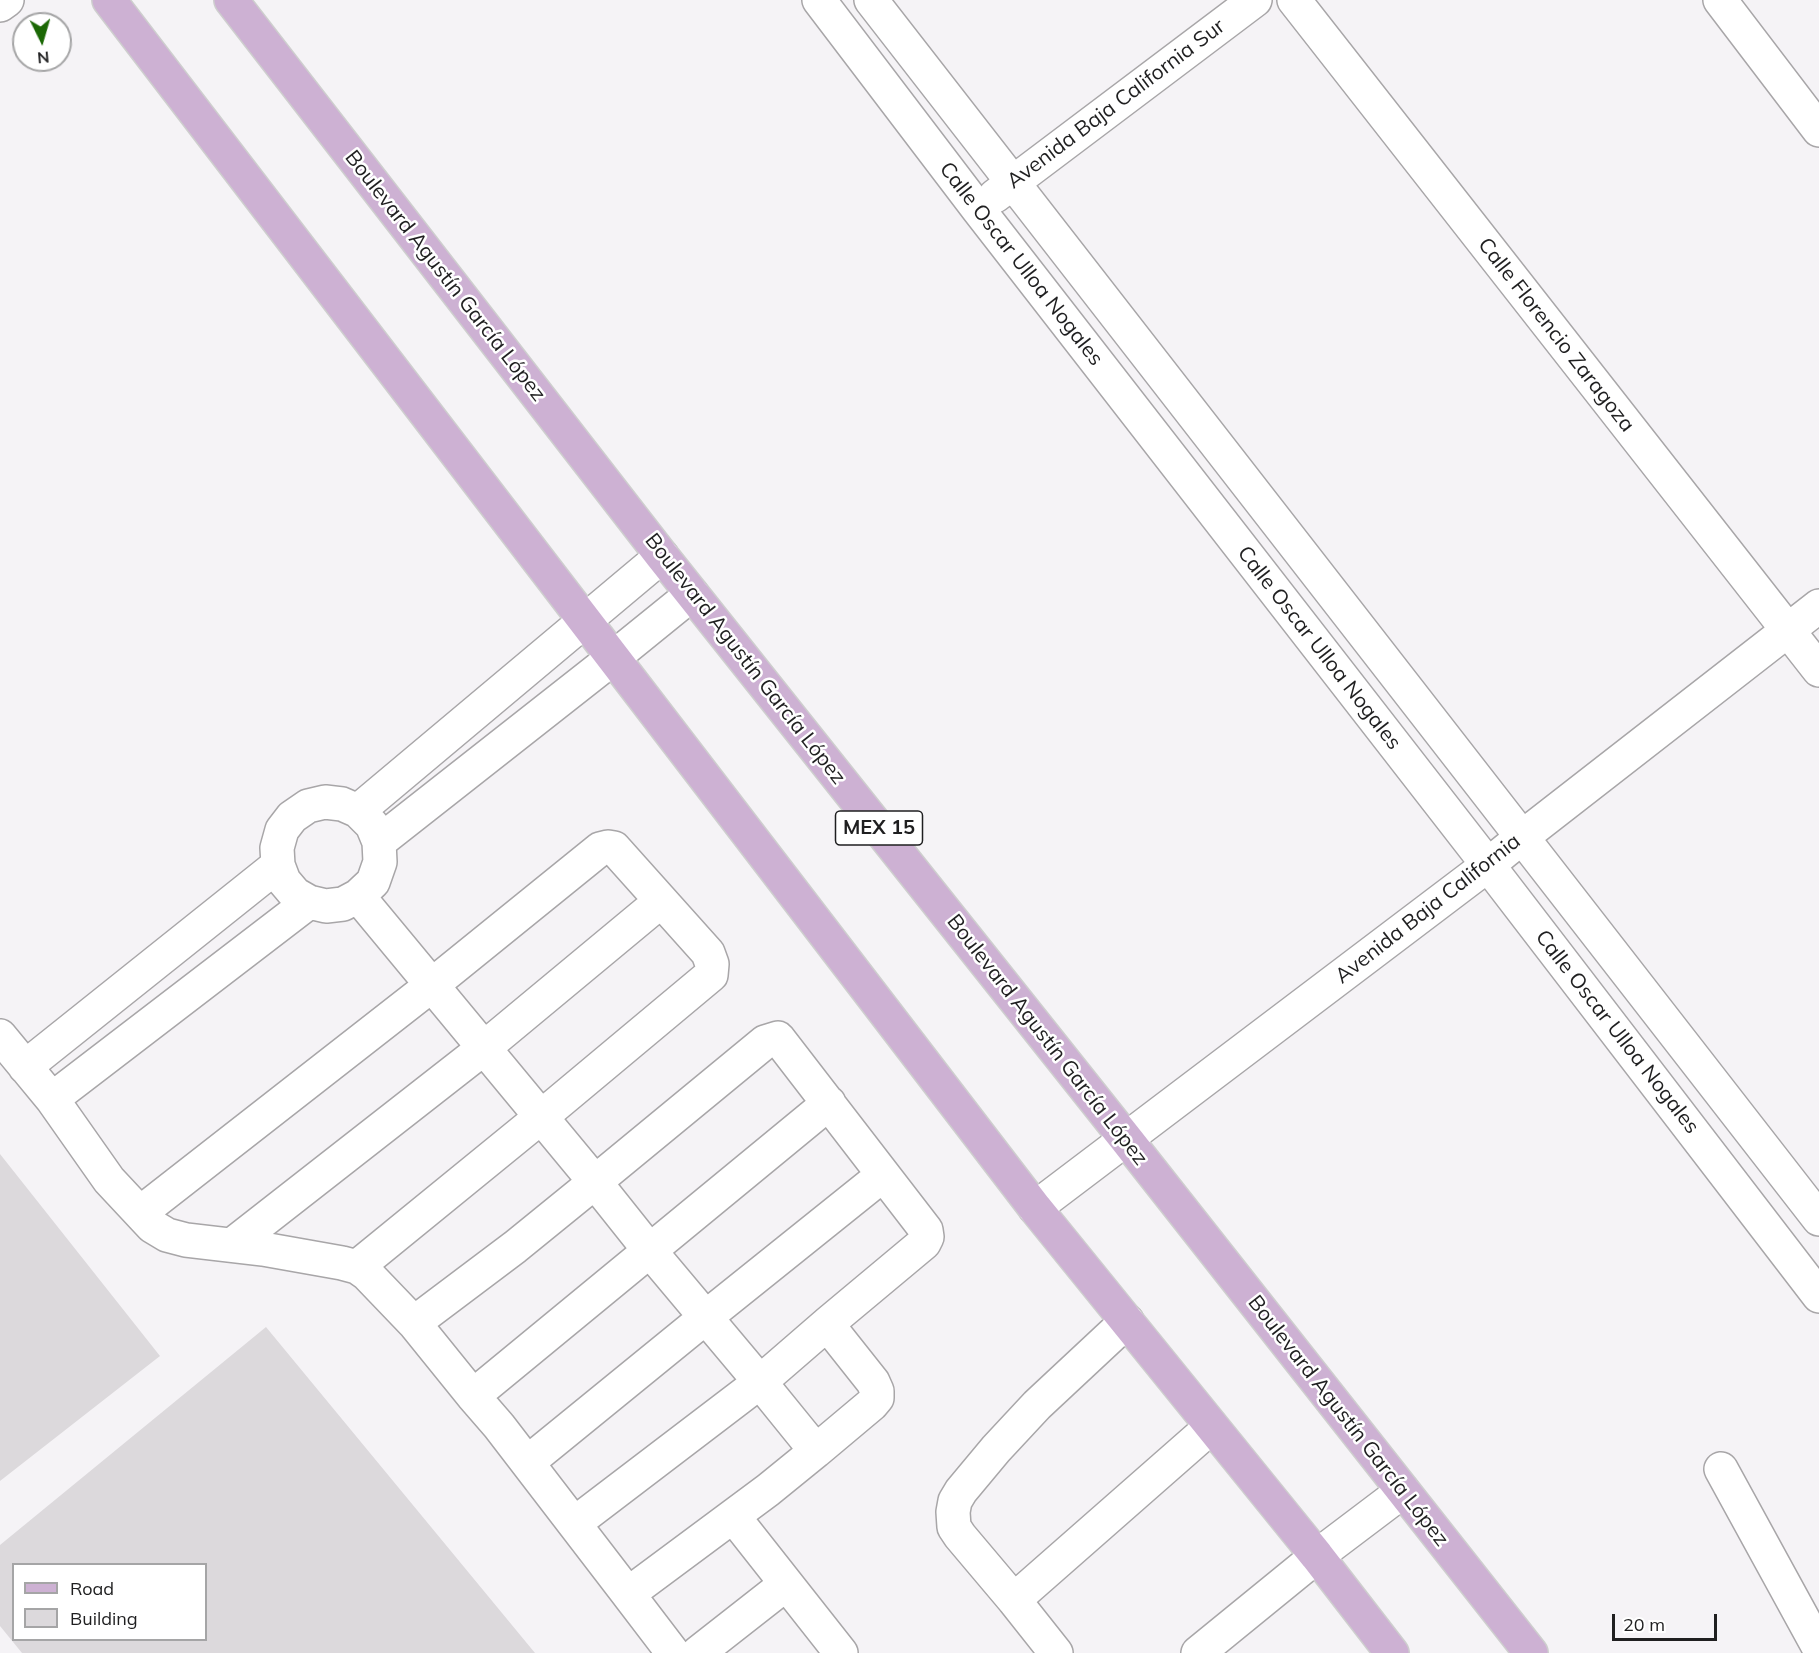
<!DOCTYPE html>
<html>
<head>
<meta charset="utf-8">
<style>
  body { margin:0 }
  #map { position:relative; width:1819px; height:1653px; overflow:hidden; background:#f5f3f6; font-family:Mulish,sans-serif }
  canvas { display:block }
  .legend { position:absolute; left:12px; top:1563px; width:195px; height:78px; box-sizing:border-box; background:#fff; border:2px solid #a5a5a6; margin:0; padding:8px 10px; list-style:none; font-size:18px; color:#1f1f20 }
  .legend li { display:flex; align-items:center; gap:12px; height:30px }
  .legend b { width:30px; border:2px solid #a5a5a6 }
  .north { position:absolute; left:12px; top:12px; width:60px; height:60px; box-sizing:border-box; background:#fff; border:2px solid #a5a5a6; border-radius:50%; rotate:175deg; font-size:16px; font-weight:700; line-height:24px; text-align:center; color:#1f1f20 }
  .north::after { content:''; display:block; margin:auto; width:21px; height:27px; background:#1b6805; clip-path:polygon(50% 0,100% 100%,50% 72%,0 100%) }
  .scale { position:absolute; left:1612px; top:1614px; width:105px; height:27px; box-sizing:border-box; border:3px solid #1f1f20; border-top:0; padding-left:8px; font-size:18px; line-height:21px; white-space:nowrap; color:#1f1f20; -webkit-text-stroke:4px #fff; paint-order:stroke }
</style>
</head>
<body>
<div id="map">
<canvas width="1819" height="1653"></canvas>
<ul class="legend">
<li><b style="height:8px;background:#cdb1d3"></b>Road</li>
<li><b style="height:16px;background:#dcd9dc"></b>Building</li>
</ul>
<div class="north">N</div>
<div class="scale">20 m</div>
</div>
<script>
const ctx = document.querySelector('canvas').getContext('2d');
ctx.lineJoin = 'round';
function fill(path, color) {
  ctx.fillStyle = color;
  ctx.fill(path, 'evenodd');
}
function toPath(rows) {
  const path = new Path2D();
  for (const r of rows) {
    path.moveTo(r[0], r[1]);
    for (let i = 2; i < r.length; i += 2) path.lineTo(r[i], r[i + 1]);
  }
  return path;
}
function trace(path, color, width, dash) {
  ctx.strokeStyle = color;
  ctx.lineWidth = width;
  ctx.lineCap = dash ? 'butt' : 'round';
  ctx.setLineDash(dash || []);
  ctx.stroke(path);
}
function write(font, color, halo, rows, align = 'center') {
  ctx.font = font + ' Mulish,sans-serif';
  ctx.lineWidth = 5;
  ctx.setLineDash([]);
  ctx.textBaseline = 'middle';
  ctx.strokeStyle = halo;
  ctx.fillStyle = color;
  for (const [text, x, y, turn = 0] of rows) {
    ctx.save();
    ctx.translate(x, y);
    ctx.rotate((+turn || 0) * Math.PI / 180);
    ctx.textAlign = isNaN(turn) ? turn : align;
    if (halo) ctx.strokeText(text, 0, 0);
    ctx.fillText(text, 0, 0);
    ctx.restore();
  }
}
fill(toPath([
  [0,1154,160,1356,0,1481],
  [266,1327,535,1653,22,1653,0,1626,0,1545],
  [14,1564,206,1564,206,1640,14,1640]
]), '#dcd9dc');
const minor = toPath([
  [819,0,978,209,1488,865,1819,1296],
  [871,0,1819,1219],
  [1294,0,1819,670],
  [1720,0,1819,130],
  [0,5,7,0],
  [995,196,1255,0],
  [358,811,662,556],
  [379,842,613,658,692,594],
  [358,896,595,1182,650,1251,760,1382,816,1451,768,1490,628,1594,499,1426,473,1396,414,1323,515,1247,595,1182,765,1042,778,1038,926,1230,927,1237,924,1243,827,1324],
  [0,1036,52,1099,109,1180,152,1226,167,1235,186,1240,263,1249,342,1263,357,1267,367,1274,414,1323],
  [25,1067,278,865],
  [52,1099,309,902,326,906,343,904,358,896,373,882,380,862,379,842,372,825,358,811,342,804,325,802,308,806,292,817,282,830,277,848,278,865,284,881,295,894,309,902],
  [1035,1208,1488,865,1521,838,1819,606],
  [140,1213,432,985,600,849,608,847,614,848,708,953,712,964,711,975,541,1117,357,1267],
  [232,1245,484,1048,661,901],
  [1127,1321,1037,1405,996,1449,961,1491,955,1501,953,1512,954,1527,960,1536,1014,1600,1211,1427],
  [473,1396,829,1103],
  [528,1462,706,1317,883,1175],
  [1721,1469,1819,1648],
  [733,1516,841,1653],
  [575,1523,760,1382,827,1324,873,1382,877,1391,877,1398,872,1404,816,1451],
  [628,1594,673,1653],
  [1014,1600,1056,1653],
  [698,1653,786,1584],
  [1198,1653,1317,1556,1403,1491]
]);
const major = toPath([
  [109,0,1035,1208,1317,1556,1392,1653],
  [231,0,662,556,1126,1139,1531,1653]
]);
trace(minor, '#a8a6a8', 36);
trace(major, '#cecece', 36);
trace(minor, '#fff', 33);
trace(major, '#cdb1d3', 33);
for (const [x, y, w] of [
  [879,828,87]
]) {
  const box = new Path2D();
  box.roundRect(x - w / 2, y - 17, w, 34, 4.5);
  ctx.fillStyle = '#fff';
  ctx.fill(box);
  trace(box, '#1f1f20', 1.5);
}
write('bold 20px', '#1f1f20', null, [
  ["MEX 15",879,828]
]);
write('21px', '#1f1f20', '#fff', [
  ["Avenida Baja California Sur",1116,104,-37],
  ["Calle Oscar Ulloa Nogales",1021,264,52],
  ["Boulevard Agustín García López",445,276,52],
  ["Calle Florencio Zaragoza",1556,335,52],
  ["Calle Oscar Ulloa Nogales",1319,648,52],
  ["Boulevard Agustín García López",745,659,52],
  ["Avenida Baja California",1428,909,-38],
  ["Calle Oscar Ulloa Nogales",1617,1032,52],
  ["Boulevard Agustín García López",1047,1040,52],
  ["Boulevard Agustín García López",1348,1421,52]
]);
</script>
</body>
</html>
